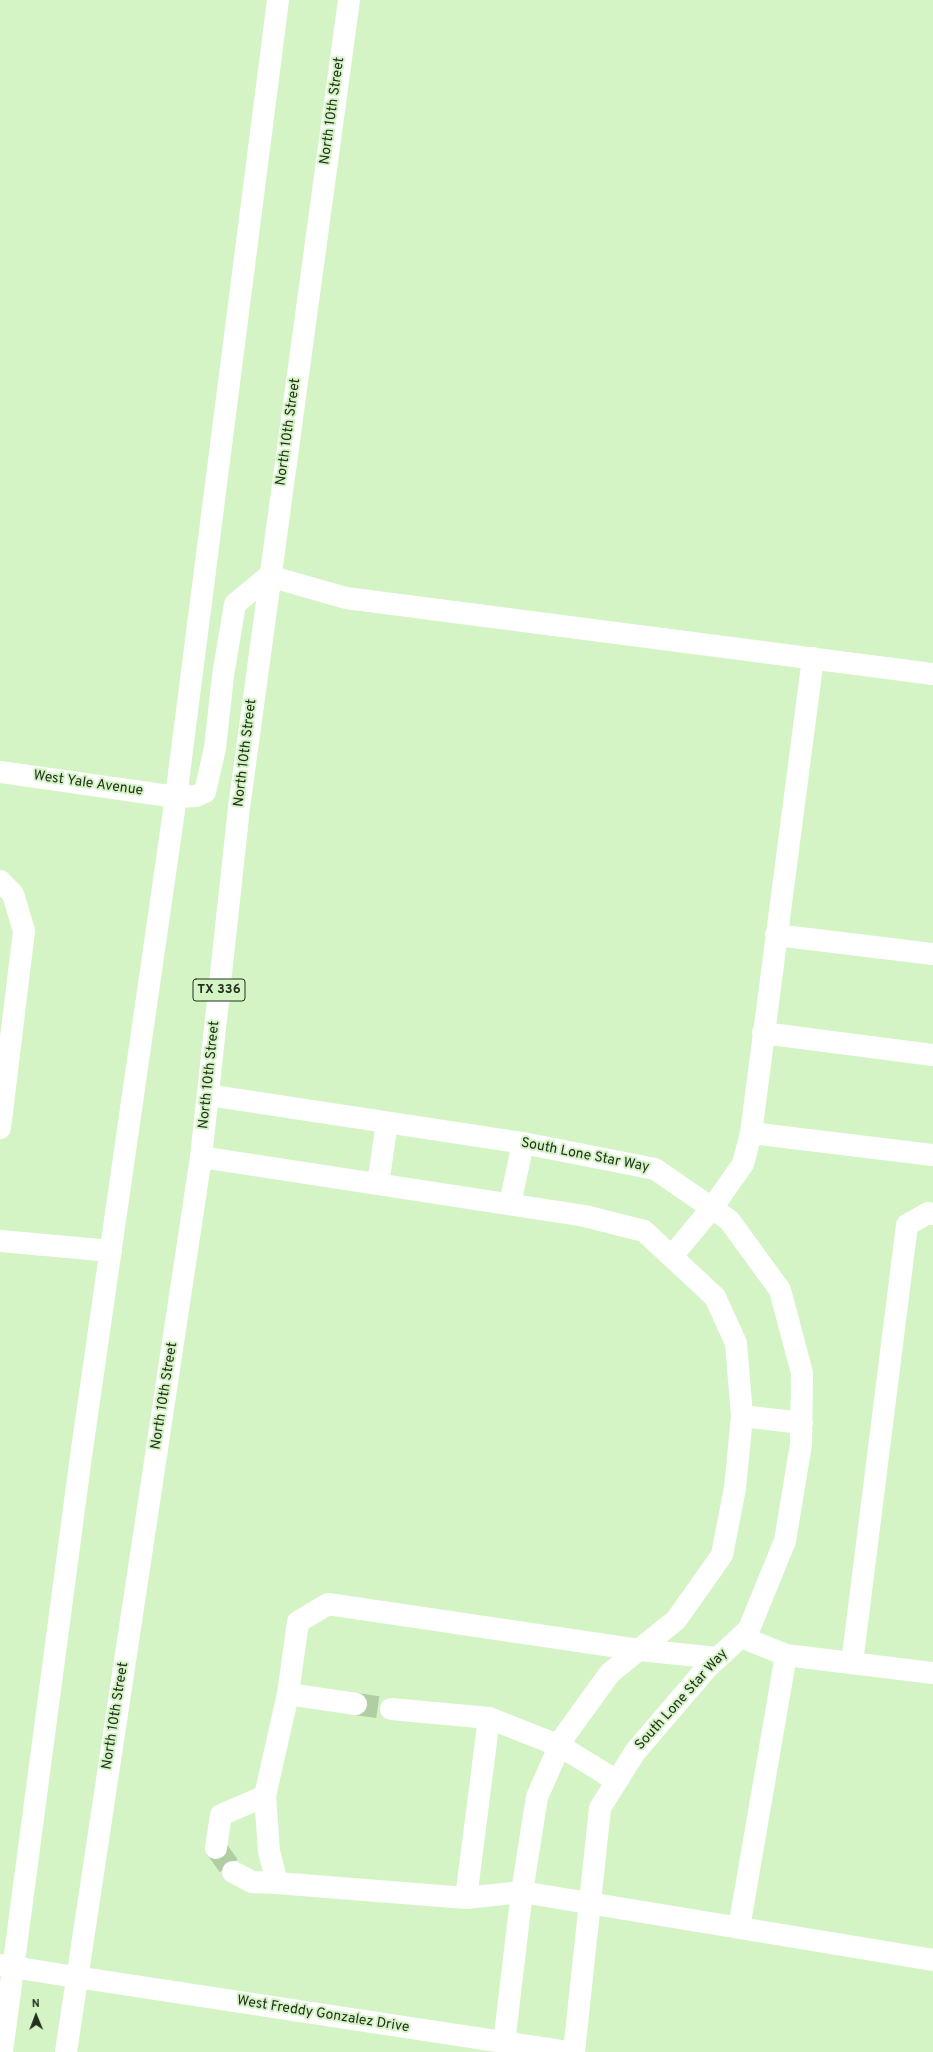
<!DOCTYPE html>
<html>
<head>
<meta charset="utf-8">
<style>
  body { margin:0 }
  #map { position:relative; width:933px; height:2052px; overflow:hidden; background:#d4f4c5; font-family:Overpass,sans-serif }
  canvas { display:block }
  .north { position:absolute; left:16px; top:1996px; width:40px; height:40px; -webkit-text-stroke:3px #d4f4c5; paint-order:stroke; rotate:359deg; font-size:11px; font-weight:700; line-height:16px; text-align:center; color:#24301e }
  .north::after { content:''; display:block; margin:auto; width:14px; height:18px; background:#24301e; clip-path:polygon(50% 0,100% 100%,50% 72%,0 100%) }
</style>
</head>
<body>
<div id="map">
<canvas width="933" height="2052"></canvas>
<div class="north">N</div>
</div>
<script>
const ctx = document.querySelector('canvas').getContext('2d');
ctx.lineJoin = 'round';
function toPath(rows) {
  const path = new Path2D();
  for (const r of rows) {
    path.moveTo(r[0], r[1]);
    for (let i = 2; i < r.length; i += 2) path.lineTo(r[i], r[i + 1]);
  }
  return path;
}
function trace(path, color, width, dash) {
  ctx.strokeStyle = color;
  ctx.lineWidth = width;
  ctx.lineCap = dash ? 'butt' : 'round';
  ctx.setLineDash(dash || []);
  ctx.stroke(path);
}
function write(font, color, halo, rows, align = 'center') {
  ctx.font = font + ' Overpass,sans-serif';
  ctx.lineWidth = 4;
  ctx.setLineDash([]);
  ctx.textBaseline = 'middle';
  ctx.strokeStyle = halo;
  ctx.fillStyle = color;
  for (const [text, x, y, turn = 0] of rows) {
    ctx.save();
    ctx.translate(x, y);
    ctx.rotate((+turn || 0) * Math.PI / 180);
    ctx.textAlign = isNaN(turn) ? turn : align;
    if (halo) ctx.strokeText(text, 0, 0);
    ctx.fillText(text, 0, 0);
    ctx.restore();
  }
}
trace(toPath([
  [356,1704,391,1709],
  [216,1848,233,1872]
]), '#b1cda4', 22, [22, 11]);
trace(toPath([
  [269,576,346,598,933,674],
  [0,772,176,797],
  [0,881,13,894,24,931,0,1128],
  [776,935,933,954],
  [763,1033,933,1055],
  [208,1095,523,1143,655,1169,729,1220,780,1290,802,1373,801,1444,785,1541,749,1629,706,1669,635,1752,600,1808,574,2052],
  [751,1133,933,1155],
  [201,1157,585,1216,644,1231,715,1297,736,1343,742,1416,735,1488,722,1555,676,1620,610,1673,563,1738,537,1797,522,1892,504,2043],
  [378,1184,387,1123],
  [510,1204,523,1143],
  [0,1241,111,1251],
  [672,1256,712,1208,743,1164,751,1133,813,658],
  [742,1416,802,1423],
  [786,1655,933,1673],
  [718,1658,639,1650,328,1604,298,1622,288,1694,265,1796,269,1851,277,1883,466,1898,522,1892,933,1960],
  [852,1663,907,1225,928,1213,933,1214],
  [288,1694,356,1704],
  [391,1709,489,1718],
  [216,1848,221,1815,265,1796],
  [233,1872,252,1882,277,1883],
  [466,1898,489,1718,560,1746,617,1781],
  [739,1928,786,1655,741,1637],
  [0,1965,76,1977]
]), '#fff', 22);
trace(toPath([
  [176,797,196,796,205,792,215,748,223,676,235,604,269,576],
  [76,1977,569,2052],
  [2,2052,81,1456,176,797,278,0],
  [66,2052,201,1157,239,808,349,0]
]), '#fff', 22);
for (const [x, y, w] of [
  [219,990,52]
]) {
  const box = new Path2D();
  box.roundRect(x - w / 2, y - 11, w, 22, 3);
  ctx.fillStyle = '#d4f4c5';
  ctx.fill(box);
  trace(box, '#24301e', 1);
}
write('bold 13px', '#24301e', null, [
  ["TX 336",219,990]
]);
write('14px', '#24301e', '#d4f4c5', [
  ["North 10th Street",333,111,-82],
  ["North 10th Street",289,432,-82],
  ["North 10th Street",246,753,-83],
  ["West Yale Avenue",88,784,8],
  ["North 10th Street",210,1075,-84],
  ["South Lone Star Way",585,1156,11],
  ["North 10th Street",165,1396,-81],
  ["South Lone Star Way",682,1700,-48],
  ["North 10th Street",116,1716,-81],
  ["West Freddy Gonzalez Drive",323,2015,9]
]);
</script>
</body>
</html>
